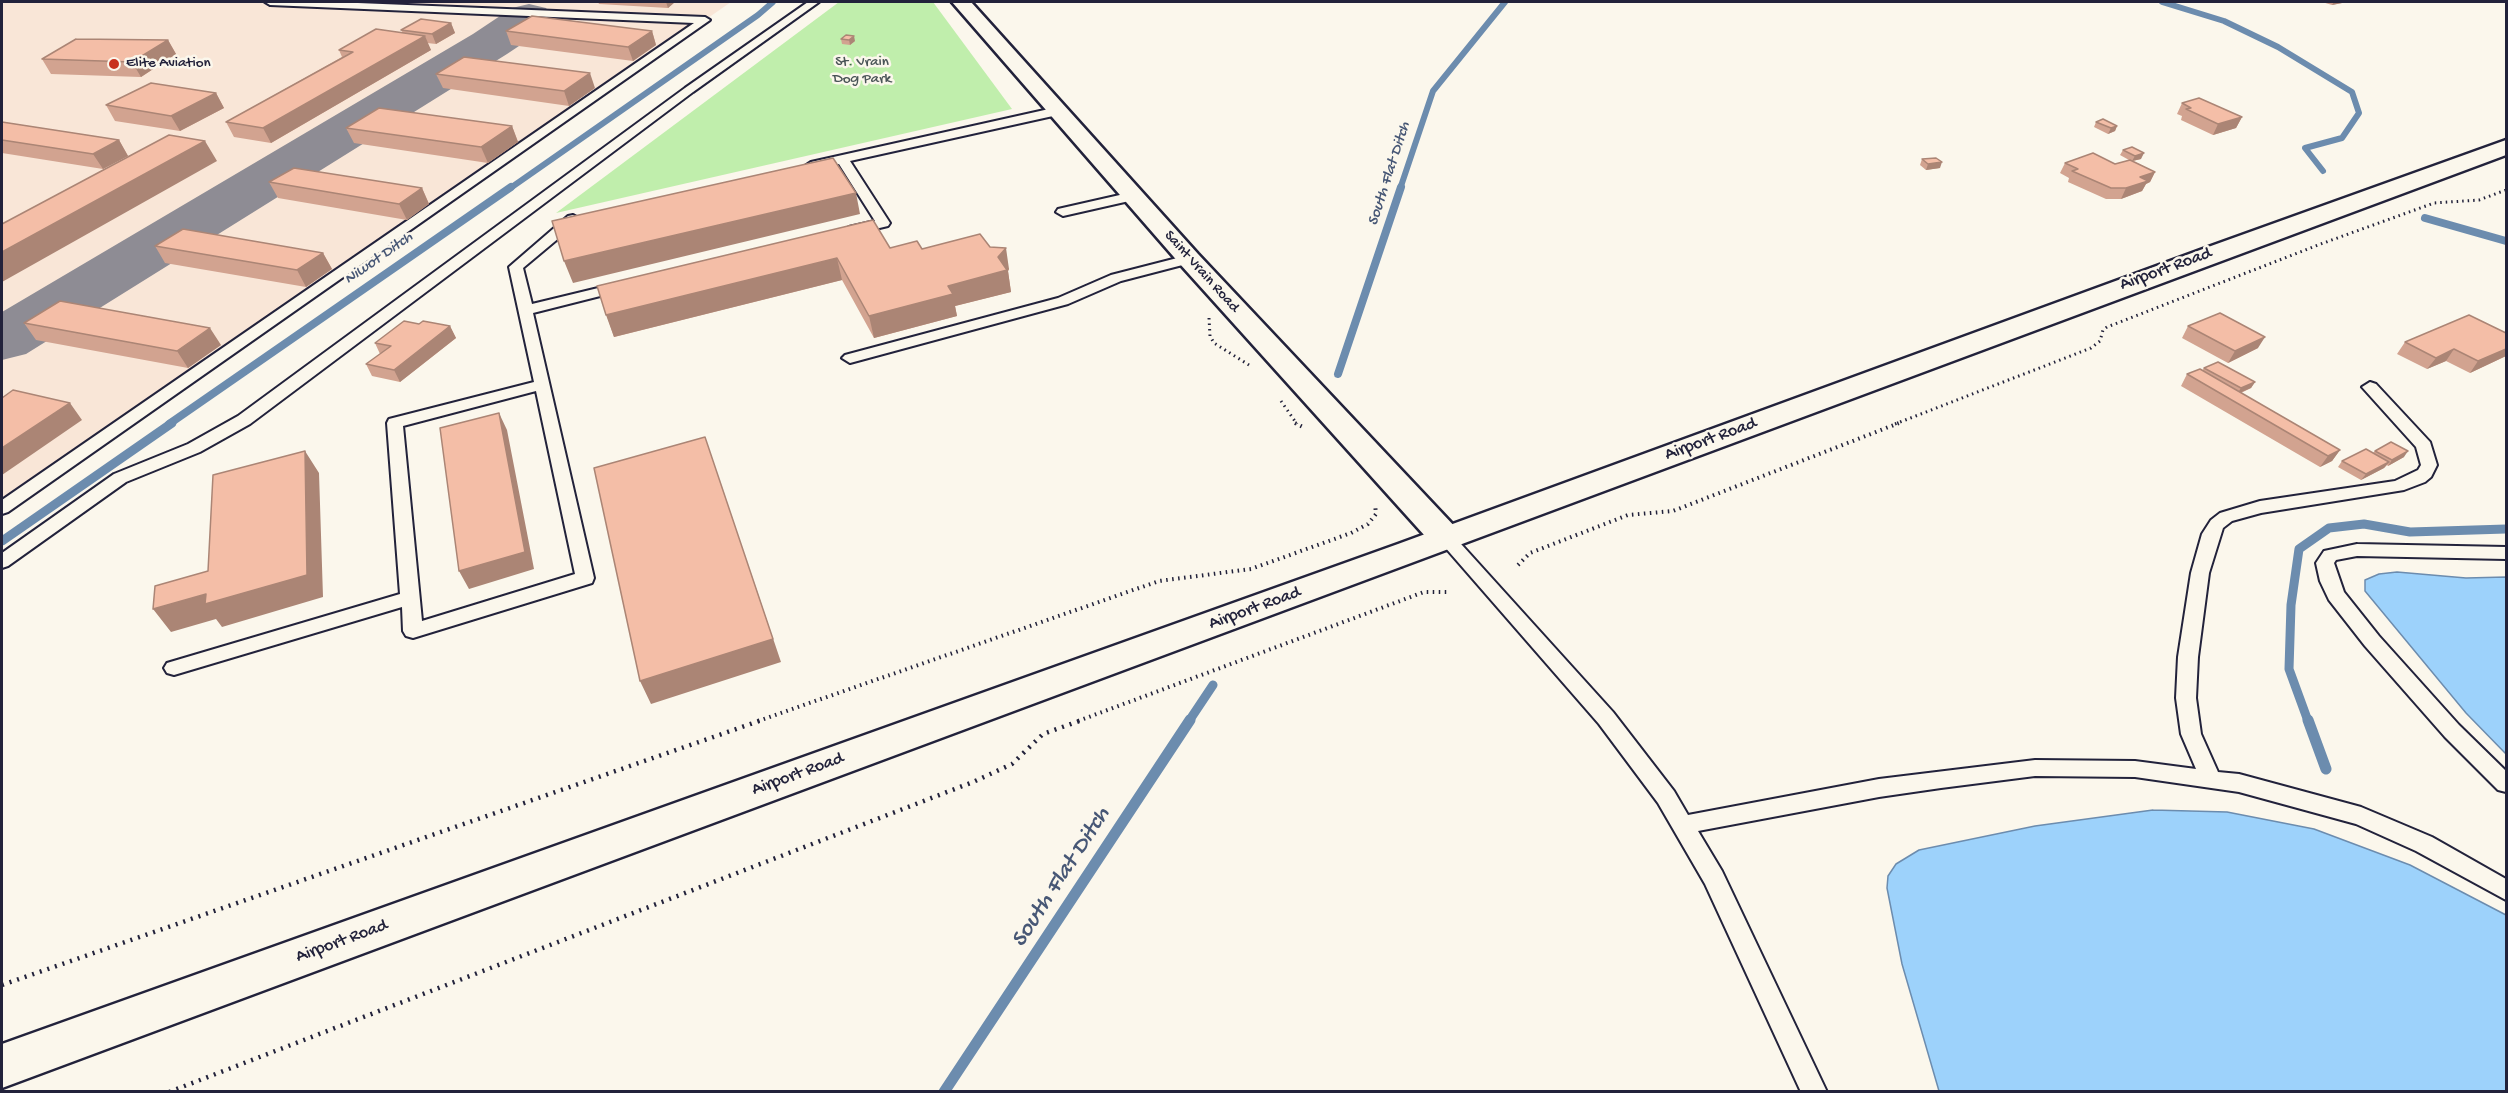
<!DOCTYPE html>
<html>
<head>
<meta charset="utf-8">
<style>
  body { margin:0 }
  #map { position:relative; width:2508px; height:1093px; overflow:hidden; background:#fbf7ec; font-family:"Gochi Hand",sans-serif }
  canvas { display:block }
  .frame { position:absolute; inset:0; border:3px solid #22223b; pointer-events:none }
</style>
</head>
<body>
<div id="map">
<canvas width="2508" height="1093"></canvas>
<div class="frame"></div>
</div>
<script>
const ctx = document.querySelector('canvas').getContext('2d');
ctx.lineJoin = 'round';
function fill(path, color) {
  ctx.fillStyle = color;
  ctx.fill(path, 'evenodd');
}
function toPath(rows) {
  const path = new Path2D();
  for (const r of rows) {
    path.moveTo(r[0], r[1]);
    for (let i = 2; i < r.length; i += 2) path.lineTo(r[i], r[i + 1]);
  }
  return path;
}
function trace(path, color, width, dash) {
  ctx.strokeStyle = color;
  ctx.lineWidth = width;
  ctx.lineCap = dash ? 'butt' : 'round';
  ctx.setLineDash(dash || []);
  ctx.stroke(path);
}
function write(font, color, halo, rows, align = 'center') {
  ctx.font = font + ' "Gochi Hand",sans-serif';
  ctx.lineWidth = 5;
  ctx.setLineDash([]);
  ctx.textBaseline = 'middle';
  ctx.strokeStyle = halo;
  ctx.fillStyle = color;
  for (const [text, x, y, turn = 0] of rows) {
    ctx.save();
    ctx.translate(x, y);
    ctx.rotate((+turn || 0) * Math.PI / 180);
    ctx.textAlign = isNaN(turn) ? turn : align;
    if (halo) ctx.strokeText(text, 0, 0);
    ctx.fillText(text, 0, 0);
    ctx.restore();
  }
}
fill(toPath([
  [2,2,731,2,2,508]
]), '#f9e6d7');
fill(toPath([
  [839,2,933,2,1012,109,556,213]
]), '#c0eeac');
const water = toPath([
  [2397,572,2466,578,2506,577,2506,754,2466,713,2365,591,2365,580,2379,574,2397,572],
  [2153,810,2227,812,2314,829,2410,865,2506,915,2506,1091,1939,1091,1902,964,1887,888,1888,876,1896,864,1919,850,2035,826,2153,810]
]);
fill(water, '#9dd2fb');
trace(water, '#6c8cae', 1.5);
trace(toPath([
  [2162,2,2224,21,2278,47,2352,92,2359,113,2342,138,2305,148,2323,171],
  [509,189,758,15,773,2],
  [1400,189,1433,91,1505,2]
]), '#6c8cae', 6);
trace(toPath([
  [2425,218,2506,241],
  [1338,374,1401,187],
  [169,424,511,187]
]), '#6c8cae', 8);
trace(toPath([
  [2,541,172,423],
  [1189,721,1213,685],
  [2308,721,2289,669,2291,605,2299,549,2329,528,2364,524,2410,532,2506,529]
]), '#6c8cae', 9);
trace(toPath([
  [2308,720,2326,769],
  [944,1092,1190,720]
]), '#6c8cae', 11);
fill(toPath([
  [529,4,546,8,553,18,546,28,507,54,26,354,2,360,2,312,473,34,512,8,529,4]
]), '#8e8c94');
const service = toPath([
  [265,2,333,2,705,17,710,20,8,512,2,514,2,500,694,23,270,5,265,2],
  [808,2,819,2,693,92,250,424,200,452,126,482,8,566,2,568,2,553,114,474,188,444,238,416,685,88,808,2],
  [1058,107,1064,111,1062,114,850,161,890,223,888,226,854,234,847,230,849,227,875,221,839,164,811,170,805,166,811,162,1058,107],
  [1133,192,1138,193,1140,196,1138,199,1063,216,1056,212,1058,209,1133,192],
  [573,215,580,219,578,222,523,268,532,304,623,282,630,286,628,289,533,313,594,578,592,583,413,638,406,636,403,631,402,607,174,675,167,673,164,668,167,663,400,594,387,423,389,419,534,382,509,267,568,216,573,215],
  [536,391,575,574,422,621,403,426,536,391],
  [1189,255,1196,259,1194,262,1121,281,1068,304,850,363,842,358,845,355,1058,298,1111,275,1189,255],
  [2370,382,2376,384,2430,442,2437,465,2431,477,2425,482,2404,490,2261,513,2232,521,2223,528,2209,573,2198,657,2196,698,2201,734,2218,772,2239,774,2361,807,2432,837,2506,879,2506,900,2416,851,2356,824,2239,792,2135,777,2035,776,1941,788,1879,797,1698,831,1722,871,1827,1092,1801,1092,1705,884,1658,803,1599,724,1437,538,1440,534,1446,532,1452,534,1613,712,1674,791,1688,815,1879,779,2035,760,2135,761,2196,769,2181,734,2176,698,2178,657,2191,573,2202,534,2211,520,2220,513,2260,501,2395,481,2418,470,2421,465,2416,447,2362,387,2370,382],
  [2357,544,2506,547,2506,559,2357,556,2336,560,2334,563,2344,592,2379,636,2459,725,2506,771,2506,792,2498,790,2445,737,2365,646,2329,600,2320,581,2316,563,2324,551,2357,544]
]);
const minor = toPath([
  [952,2,971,2,1198,254,1458,530,1462,538,1458,546,1446,549,1434,546,1180,264,952,2]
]);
const secondary = toPath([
  [2506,140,2506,155,2,1088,2,1044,1398,544,2211,246,2506,140]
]);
trace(service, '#22223b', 4);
trace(minor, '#22223b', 5);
trace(secondary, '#22223b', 5);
trace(toPath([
  [1209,318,1210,336,1214,343,1249,365],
  [1281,401,1297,424],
  [1895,424,2091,348,2100,341,2103,330,2107,327,2318,245,2434,203,2479,200,2506,190]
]), '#22223b', 3, [1.5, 4]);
trace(toPath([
  [1295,423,1305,428],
  [1518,565,1530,553,1628,515,1673,511,1899,423],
  [758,721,1159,581,1251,569,1351,533,1368,524,1376,514,1375,504],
  [1078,721,1424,592,1447,592]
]), '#22223b', 4, [1.5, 4.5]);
trace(toPath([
  [2,985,762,720],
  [169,1092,973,782,1012,764,1043,734,1082,720]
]), '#22223b', 4.5, [2, 6]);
fill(service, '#fbf7ec');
fill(minor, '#fbf7ec');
fill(secondary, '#fbf7ec');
fill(toPath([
  [598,2,675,2,668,8,599,4],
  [2322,2,2347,2,2332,5],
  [451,23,455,33,436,44,427,43,431,50,271,143,234,137,226,122,342,57,339,50,403,33,401,30],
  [506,31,652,31,656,45,633,61,511,45],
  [841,39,855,41,850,45,842,44],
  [168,40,176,54,141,77,51,74,42,59],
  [436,74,595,88,569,106,443,88],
  [216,93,224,108,180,131,115,121,106,105],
  [2182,103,2242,117,2236,128,2213,135,2181,120,2182,116,2177,114],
  [2,122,119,140,128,156,103,169,2,153],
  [2096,122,2117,126,2115,131,2108,134,2094,127],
  [512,126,518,142,488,163,354,143,346,128],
  [2123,150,2141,159,2133,161,2155,172,2150,182,2146,184,2142,191,2121,199,2106,199,2068,182,2069,178,2060,173,2065,163,2115,164,2129,160,2120,155],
  [1922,159,1940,168,1926,170,1920,165],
  [269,182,422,188,429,204,407,220,278,198],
  [155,246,323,253,332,269,306,287,165,263],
  [990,247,1009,269,1008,271,1011,292,955,306,957,316,874,338,842,280,614,337,597,286,890,248,922,249],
  [24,323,221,345,188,368,36,340],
  [419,324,450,326,456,338,400,382,372,376,366,364,380,354,375,343],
  [2188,326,2258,348,2228,363,2182,338],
  [2506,333,2506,356,2470,373,2446,361,2427,369,2397,354,2405,342],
  [2204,368,2255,382,2251,388,2241,393,2340,450,2332,461,2320,467,2181,386,2187,374,2202,371],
  [2375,451,2404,457,2388,466,2387,465,2384,468,2361,480,2338,467,2342,461,2373,453]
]), '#d2a390');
fill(toPath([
  [666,2,675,2,668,8],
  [2334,2,2347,2,2332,5],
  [451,23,455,33,436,44,432,34],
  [652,31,656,45,633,61,628,47],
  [425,36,431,50,271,143,263,128],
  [854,36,855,41,850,45,849,40],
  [168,40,176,54,141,77,132,62],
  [590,73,595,88,569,106,564,91],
  [216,93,224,108,180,131,171,116],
  [2242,117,2236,128,2213,135,2218,124],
  [512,126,518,142,488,163,481,147],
  [2117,126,2115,131,2108,134,2111,128],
  [119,140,128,156,103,169,93,154],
  [205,141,217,161,2,282,2,252],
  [2144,153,2141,159,2132,161,2135,156],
  [1942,162,1940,168,1926,170,1928,164],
  [2155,172,2150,182,2146,184,2142,191,2121,199,2126,188,2140,177],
  [422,188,429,204,407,220,399,204],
  [856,193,860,214,573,283,564,261],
  [1006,248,1009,269,1008,271,1011,292,955,306,957,316,874,338,869,316,948,286,998,257],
  [323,253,332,269,306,287,297,270],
  [837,258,842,280,614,337,606,315],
  [450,326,456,338,400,382,394,370],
  [210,328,221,345,188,368,177,351],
  [2265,337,2258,348,2228,363,2235,351],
  [2454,349,2446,361,2427,369,2436,358],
  [2506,349,2506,356,2470,373,2478,361],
  [2255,382,2251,388,2237,394,2241,388],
  [70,403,82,420,2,475,2,448],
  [499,413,507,430,534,569,469,589,459,571],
  [705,437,781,662,651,704,640,681],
  [2340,450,2332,461,2320,467,2328,456],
  [305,451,319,473,323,597,222,627,216,619,171,632,153,609,206,594],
  [2408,451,2404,457,2388,466,2392,460],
  [2389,462,2384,468,2361,480,2366,474]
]), '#ab8575');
const building = toPath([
  [532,16,652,31,628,47,506,31,532,16],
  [421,19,451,23,432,34,401,30,421,19],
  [376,29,425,36,263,128,226,122,353,52,339,50,376,29],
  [846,35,854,36,849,40,841,39,846,35],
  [76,39,168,40,132,62,42,59,76,39],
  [464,57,590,73,564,91,436,74,464,57],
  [151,83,216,93,171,116,106,105,151,83],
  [2199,98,2242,117,2218,124,2186,109,2191,108,2182,103,2199,98],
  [379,108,512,126,481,147,346,128,379,108],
  [2103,119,2117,126,2111,128,2096,122,2103,119],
  [2,122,119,140,93,154,2,140,2,122],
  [169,135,205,141,2,252,2,224,169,135],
  [2132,147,2144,153,2135,156,2123,150,2132,147],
  [2093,153,2115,164,2130,160,2155,172,2140,177,2148,181,2126,188,2111,188,2072,171,2078,169,2065,163,2093,153],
  [833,158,856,193,564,261,552,221,833,158],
  [1936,158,1942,162,1928,164,1922,159,1936,158],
  [294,168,422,188,399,204,269,182,294,168],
  [873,220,890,248,917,241,922,249,980,234,990,247,1006,248,998,257,1007,270,948,286,953,294,869,316,837,258,606,315,597,286,873,220],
  [183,229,323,253,297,270,155,246,183,229],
  [60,301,210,328,177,351,24,323,60,301],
  [2220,313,2265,337,2235,351,2188,326,2220,313],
  [2469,315,2506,333,2506,349,2478,361,2454,349,2436,358,2405,342,2469,315],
  [404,321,419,324,423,321,450,326,394,370,366,364,391,346,375,343,404,321],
  [2218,362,2255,382,2241,388,2204,368,2218,362],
  [2200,369,2340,450,2328,456,2187,374,2200,369],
  [13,390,70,403,2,448,2,398,13,390],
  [499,413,525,552,459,571,440,428,499,413],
  [705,437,773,639,640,681,594,468,705,437],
  [2391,442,2408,451,2392,460,2375,451,2391,442],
  [2366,449,2389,462,2366,474,2342,461,2366,449],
  [305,451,307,575,205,604,206,594,153,609,155,586,208,571,213,475,305,451]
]);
fill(building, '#f4bea7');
trace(building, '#ab8575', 1.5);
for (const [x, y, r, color] of [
  [114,64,6,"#c8321e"]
]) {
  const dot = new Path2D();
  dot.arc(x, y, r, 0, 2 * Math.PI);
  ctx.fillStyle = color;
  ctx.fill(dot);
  trace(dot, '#fbf7ec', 2);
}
write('15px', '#4a5557', '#fbf7ec', [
  ["St. Vrain",862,63],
  ["Dog Park",862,80]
]);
write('15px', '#22223b', '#fbf7ec', [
  ["Elite Aviation",126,64]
], 'left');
write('15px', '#22223b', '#fbf7ec', [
  ["Saint Vrain Road",1201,272,48]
]);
write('italic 16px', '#475775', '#fbf7ec', [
  ["South Flat Ditch",1390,174,-72],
  ["Niwot Ditch",379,259,-35]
]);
write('18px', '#22223b', '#fbf7ec', [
  ["Airport Road",2166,270,-20],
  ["Airport Road",1711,440,-20],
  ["Airport Road",1255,609,-20],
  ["Airport Road",798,775,-20],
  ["Airport Road",342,942,-20]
]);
write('italic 24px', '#475775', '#fbf7ec', [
  ["South Flat Ditch",1062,878,-57]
]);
</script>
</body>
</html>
